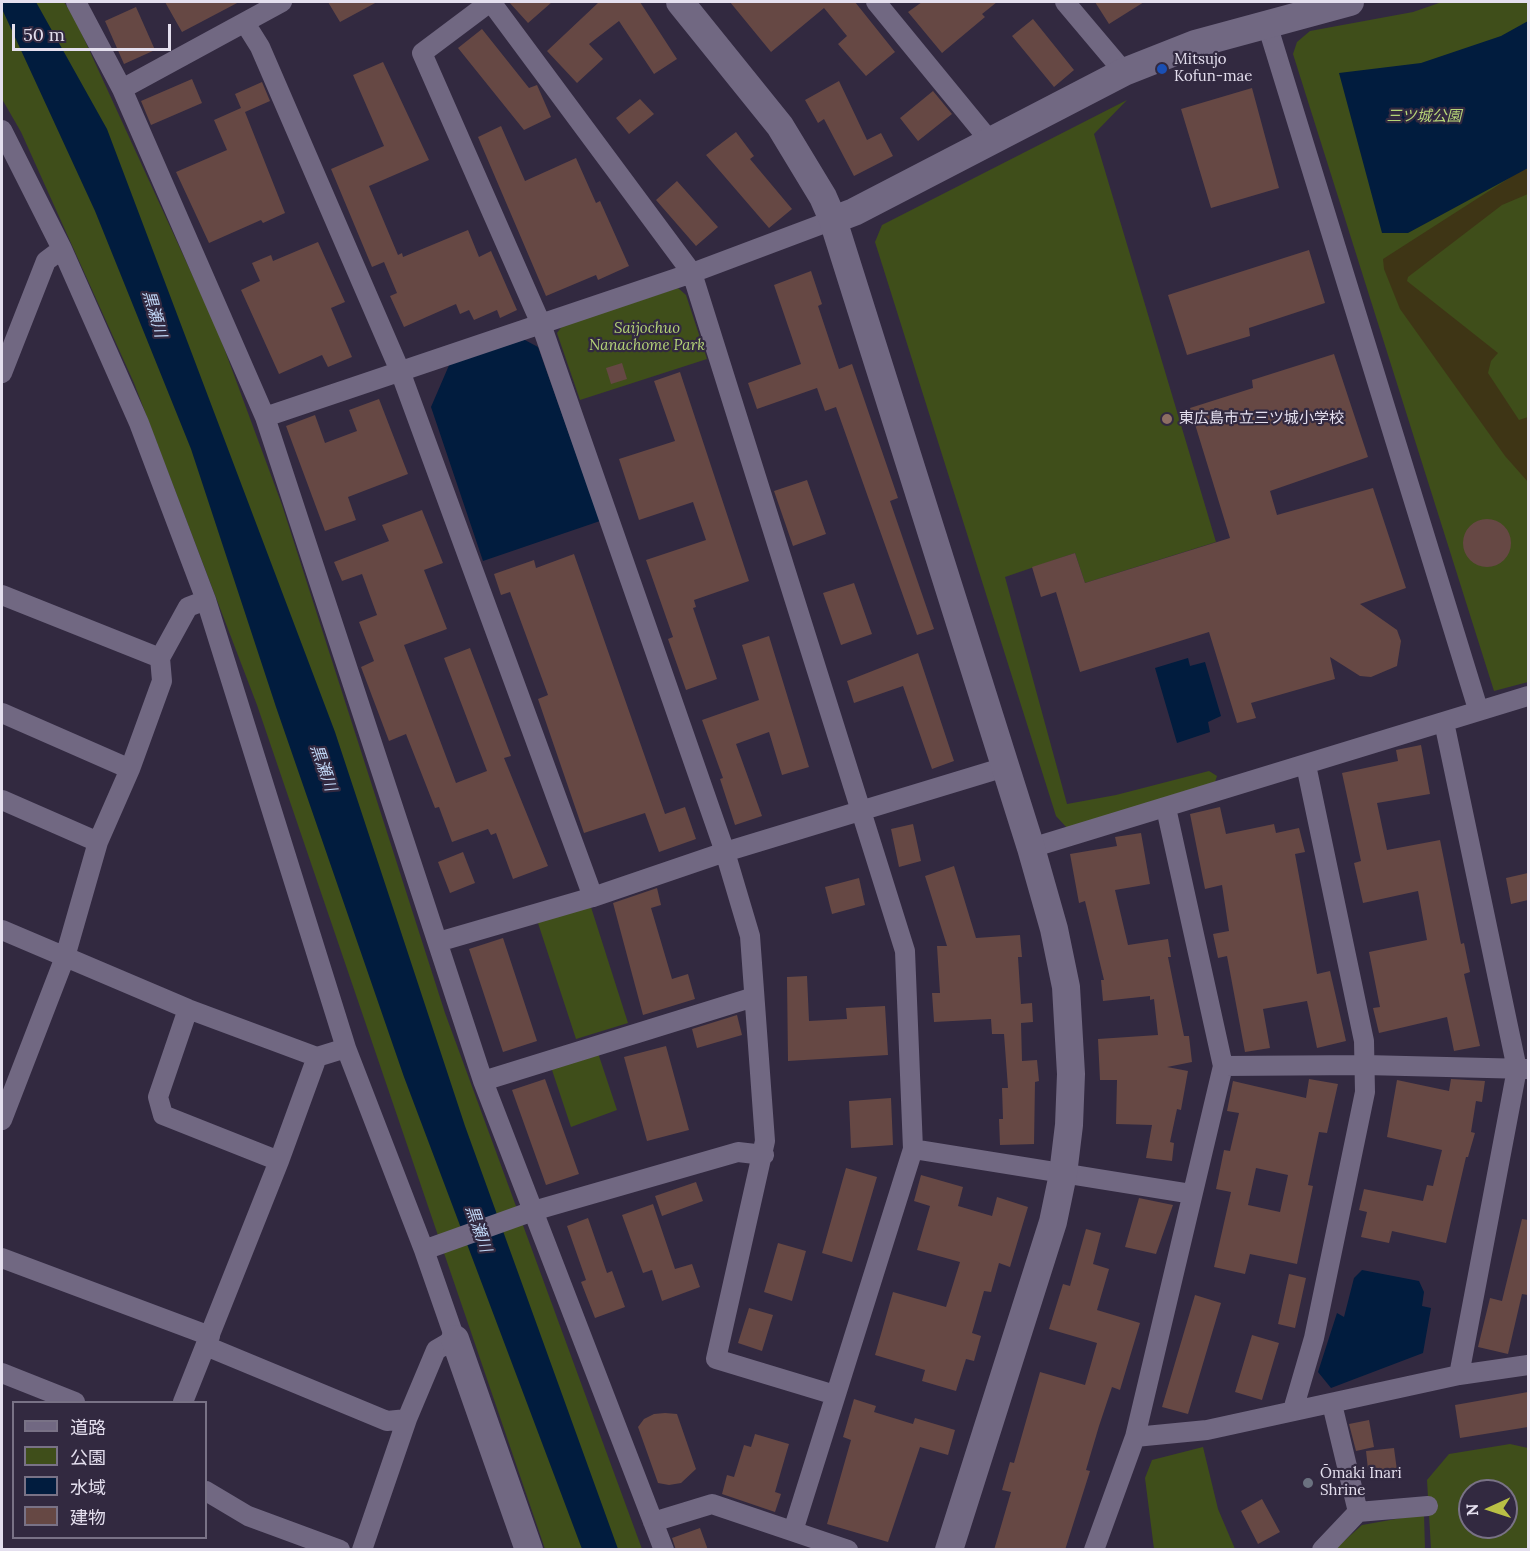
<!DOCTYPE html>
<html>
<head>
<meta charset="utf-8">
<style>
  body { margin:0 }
  #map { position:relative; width:1530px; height:1551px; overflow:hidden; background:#322940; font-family:Lora,"Noto Sans JP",serif }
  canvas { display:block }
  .frame { position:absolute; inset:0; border:3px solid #e4dfee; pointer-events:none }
  .legend { position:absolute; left:12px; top:1401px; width:195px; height:138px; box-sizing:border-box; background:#322940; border:2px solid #797286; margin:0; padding:8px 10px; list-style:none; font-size:18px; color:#e4dfee }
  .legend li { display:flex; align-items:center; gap:12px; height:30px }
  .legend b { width:30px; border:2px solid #797286 }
  .north { position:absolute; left:1458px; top:1479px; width:60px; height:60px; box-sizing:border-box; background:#322940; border:2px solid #797286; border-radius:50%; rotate:267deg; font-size:16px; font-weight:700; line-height:24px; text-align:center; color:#e4dfee }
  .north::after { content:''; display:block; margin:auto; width:21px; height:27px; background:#bac045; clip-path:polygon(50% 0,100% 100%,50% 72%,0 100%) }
  .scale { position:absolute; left:12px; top:24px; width:159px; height:27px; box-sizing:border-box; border:3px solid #e4dfee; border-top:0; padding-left:8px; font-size:18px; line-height:21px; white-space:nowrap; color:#e4dfee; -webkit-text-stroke:4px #322940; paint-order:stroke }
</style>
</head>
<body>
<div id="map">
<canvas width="1530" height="1551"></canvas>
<div class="frame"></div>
<ul class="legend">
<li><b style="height:8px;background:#716882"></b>道路</li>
<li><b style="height:16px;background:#3f4e1a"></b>公園</li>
<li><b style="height:16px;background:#011c3e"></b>水域</li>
<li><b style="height:16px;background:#664844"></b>建物</li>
</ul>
<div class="north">N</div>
<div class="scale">50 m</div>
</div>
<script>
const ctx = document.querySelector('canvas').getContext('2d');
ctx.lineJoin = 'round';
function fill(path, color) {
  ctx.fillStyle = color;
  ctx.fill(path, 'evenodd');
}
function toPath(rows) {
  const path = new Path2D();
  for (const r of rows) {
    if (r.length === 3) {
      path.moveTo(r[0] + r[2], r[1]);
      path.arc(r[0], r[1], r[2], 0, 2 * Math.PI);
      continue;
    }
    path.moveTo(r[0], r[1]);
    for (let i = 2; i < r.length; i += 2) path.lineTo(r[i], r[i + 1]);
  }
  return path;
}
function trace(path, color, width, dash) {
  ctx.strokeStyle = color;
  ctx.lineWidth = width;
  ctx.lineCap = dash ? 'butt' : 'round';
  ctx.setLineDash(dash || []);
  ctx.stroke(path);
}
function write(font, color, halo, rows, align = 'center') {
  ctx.font = font + ' Lora,"Noto Sans JP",serif';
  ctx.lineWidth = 4.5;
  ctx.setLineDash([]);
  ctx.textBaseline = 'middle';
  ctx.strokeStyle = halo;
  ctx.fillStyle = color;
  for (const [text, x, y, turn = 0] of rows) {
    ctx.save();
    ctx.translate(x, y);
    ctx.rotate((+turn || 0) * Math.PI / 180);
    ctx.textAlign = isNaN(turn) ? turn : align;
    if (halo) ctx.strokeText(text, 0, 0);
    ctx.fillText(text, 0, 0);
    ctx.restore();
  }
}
fill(toPath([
  [2,2,64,2,75,19,217,329,282,505,445,1013,642,1549,545,1549,257,705,134,383,21,132,2,99],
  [1442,2,1528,2,1528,682,1494,691,1293,54,1297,42,1310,31,1413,12],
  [1127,100,1094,134,1216,542,1085,583,1075,553,1005,577,1067,804,1116,795,1209,771,1217,776,1215,782,1067,828,1056,816,875,242,882,225],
  [678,288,686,295,707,359,580,400,557,333,563,325],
  [590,904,628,1023,576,1039,537,920],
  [598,1053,617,1110,571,1127,551,1067],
  [1510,1444,1528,1448,1528,1549,1431,1549,1427,1480,1449,1454],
  [1470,1491,1506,1491,1506,1527,1470,1527],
  [1203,1447,1218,1509,1235,1549,1154,1549,1145,1478,1152,1460],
  [1424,1514,1425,1549,1334,1550,1362,1525]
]), '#3f4e1a');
fill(toPath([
  [1528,166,1528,194,1502,205,1408,277,1407,281,1498,353,1491,361,1488,373,1519,420,1528,417,1528,482,1505,456,1400,309,1384,269,1383,259]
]), '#3e3515');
fill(toPath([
  [2,2,36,2,107,129,335,732,465,1126,618,1549,582,1549,404,1077,276,707,191,449,95,211,2,9],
  [1528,21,1528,168,1408,233,1382,233,1339,73,1421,63,1501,36],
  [523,339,538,347,600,521,483,561,431,407,450,363],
  [1188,658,1190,666,1205,662,1221,716,1208,722,1210,732,1177,743,1155,668],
  [1362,1270,1419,1281,1424,1292,1422,1306,1431,1308,1423,1353,1331,1388,1318,1372,1337,1313,1344,1317,1354,1278]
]), '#011c3e');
fill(toPath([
  [165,2,239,2,182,32],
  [328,2,377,2,340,22],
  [509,2,552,2,528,23],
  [599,2,640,2,677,59,654,74,619,21,589,44,603,59,577,83,547,51],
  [730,2,855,2,895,52,866,76,838,44,847,36,824,8,771,52],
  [922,2,997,2,982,14,985,17,942,53,908,12],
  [1095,2,1144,2,1109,24],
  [136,7,155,50,124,64,105,21],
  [1033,19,1074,70,1054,87,1012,36],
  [482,29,529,88,537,85,551,117,524,130,458,48],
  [383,62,429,160,369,186,398,255,402,253,403,257,468,230,479,257,491,251,517,310,500,318,497,310,474,320,469,310,460,314,456,304,404,327,390,296,397,293,384,262,372,267,331,169,384,146,353,75],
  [192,79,202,103,151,125,141,101],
  [839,81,867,140,881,133,893,156,854,176,824,119,818,123,805,100],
  [262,82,270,101,245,112,285,213,263,223,261,220,209,243,176,172,227,150,214,120,241,108,235,94],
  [1252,88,1279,188,1211,208,1181,109],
  [933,91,952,114,918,141,900,118],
  [640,99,654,114,629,134,616,118],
  [501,126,525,181,576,158,596,203,600,201,629,266,598,280,596,275,546,296,478,137],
  [736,132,754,156,750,159,792,209,769,228,706,155],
  [677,181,718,227,696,246,656,200],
  [318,242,345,302,331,308,352,357,328,367,322,355,279,374,241,290,260,281,252,263,271,255,273,261],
  [1309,250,1325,303,1249,328,1250,336,1187,355,1168,295],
  [811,271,822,304,818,306,839,369,852,364,898,498,890,501,934,629,917,635,836,407,825,411,817,388,757,409,748,383,801,364,774,285],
  [1334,354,1368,457,1270,491,1277,515,1373,488,1406,588,1360,604,1397,630,1401,641,1397,666,1371,677,1360,676,1330,657,1335,679,1251,703,1256,718,1237,723,1209,632,1080,672,1056,592,1041,597,1032,567,1075,553,1085,583,1230,538,1190,408,1253,388,1252,380],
  [622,363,627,379,611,384,606,368],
  [680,372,749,581,694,600,696,607,693,608,717,679,686,690,668,639,673,637,646,560,706,540,693,502,639,520,619,459,675,441,654,381],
  [379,399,408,474,348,497,356,520,325,531,286,426,315,415,325,443,357,431,349,410],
  [807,480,826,534,793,546,774,491],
  [422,510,443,563,424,570,447,629,404,645,456,783,487,771,444,658,470,648,511,756,504,758,548,866,513,879,496,833,491,835,488,829,452,842,439,807,435,808,406,734,389,741,361,667,374,661,359,622,377,615,362,574,342,581,334,562,389,541,382,525],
  [1487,543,24],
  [574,554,665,814,685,807,696,839,659,852,645,813,584,833,538,699,548,695,510,592,501,595,494,574,534,560,536,568],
  [854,583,872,634,841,645,823,593],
  [769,636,809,767,782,775,769,732,736,744,762,816,735,825,720,779,723,778,702,720,759,700,742,645],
  [918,653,954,761,932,769,903,686,854,703,847,681],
  [1421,745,1430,794,1377,803,1387,850,1440,840,1461,944,1464,943,1470,972,1464,974,1480,1046,1454,1051,1447,1017,1379,1033,1373,1008,1380,1007,1369,952,1427,940,1418,891,1363,903,1354,863,1361,861,1342,773,1398,761,1396,750],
  [1220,807,1226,834,1274,824,1276,833,1299,828,1305,852,1295,854,1317,974,1330,971,1346,1041,1317,1048,1307,1001,1263,1009,1270,1048,1245,1052,1227,956,1218,958,1213,934,1229,931,1222,885,1205,889,1190,814],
  [913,824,921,861,899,867,891,829],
  [1141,833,1150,884,1115,890,1128,945,1168,939,1171,957,1168,957,1184,1036,1189,1036,1192,1062,1167,1067,1188,1071,1181,1110,1177,1109,1170,1142,1174,1143,1172,1161,1146,1158,1152,1125,1116,1124,1117,1080,1100,1080,1098,1039,1158,1035,1154,999,1150,1000,1150,996,1103,1001,1101,980,1104,980,1085,901,1079,903,1070,854,1117,846,1115,837],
  [463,852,475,883,450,893,438,862],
  [954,866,976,938,1020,935,1022,957,1018,957,1021,1004,1032,1003,1033,1022,1021,1023,1022,1061,1037,1060,1039,1081,1035,1082,1034,1144,1000,1145,999,1119,1003,1119,1002,1088,1008,1088,1004,1034,992,1034,991,1019,934,1022,932,993,940,993,937,946,947,946,925,876],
  [1528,873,1528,900,1511,904,1506,878],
  [859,878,865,905,832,914,825,887],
  [657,888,661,905,651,908,672,979,688,974,695,999,643,1015,613,903],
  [503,938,537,1041,503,1052,469,949],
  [807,976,809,1021,847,1019,846,1008,885,1006,888,1055,788,1061,787,977],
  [737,1015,742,1035,697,1048,692,1029],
  [666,1046,689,1130,647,1141,624,1057],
  [545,1079,579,1174,546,1185,512,1090],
  [1309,1079,1338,1084,1327,1133,1319,1132,1308,1185,1313,1186,1297,1264,1250,1254,1245,1274,1214,1267,1231,1192,1216,1189,1224,1150,1230,1151,1239,1113,1227,1111,1233,1081,1306,1098],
  [1256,1168,1288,1175,1280,1212,1248,1205],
  [1451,1079,1485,1081,1482,1102,1476,1101,1471,1132,1475,1133,1468,1157,1466,1157,1446,1243,1392,1231,1389,1243,1361,1237,1367,1212,1359,1210,1364,1189,1423,1201,1427,1185,1433,1186,1442,1150,1387,1137,1397,1080,1449,1091],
  [891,1098,893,1145,851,1148,849,1101],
  [846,1168,877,1177,852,1262,822,1253],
  [921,1175,963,1187,958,1206,992,1216,997,1197,1028,1207,1010,1267,999,1263,991,1292,984,1291,972,1333,981,1336,974,1361,966,1359,956,1391,922,1381,925,1370,875,1355,893,1292,946,1307,960,1262,917,1250,930,1206,914,1201],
  [696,1182,703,1201,662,1216,655,1196],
  [1139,1198,1173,1205,1156,1254,1125,1247],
  [653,1204,675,1269,692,1264,700,1287,662,1301,652,1270,643,1273,622,1215],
  [588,1218,607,1273,612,1271,625,1307,595,1318,581,1282,586,1280,567,1226],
  [1522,1219,1528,1220,1528,1295,1522,1294,1508,1354,1478,1347,1490,1298,1502,1301],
  [1086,1229,1101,1233,1093,1264,1109,1269,1097,1310,1140,1323,1120,1390,1112,1387,1099,1426,1086,1470,1090,1471,1065,1550,994,1550,1011,1492,1002,1490,1010,1462,1014,1463,1040,1372,1085,1385,1097,1343,1049,1329,1063,1284,1070,1286],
  [778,1243,806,1251,792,1301,764,1292],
  [1289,1274,1306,1278,1295,1328,1278,1324],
  [1195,1295,1221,1303,1188,1414,1162,1407],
  [749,1308,773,1315,762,1351,738,1343],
  [1252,1335,1279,1343,1262,1400,1235,1392],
  [1528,1392,1528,1427,1460,1438,1455,1405],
  [854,1399,876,1406,874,1412,913,1424,915,1418,955,1430,948,1455,920,1447,888,1542,827,1524,851,1440,843,1437],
  [665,1413,677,1414,696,1469,681,1483,669,1485,658,1483,638,1427,644,1419,654,1414],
  [1369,1420,1374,1447,1356,1451,1349,1424],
  [755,1434,789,1444,775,1492,781,1494,775,1512,722,1494,727,1475,734,1477,744,1445,751,1447],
  [1394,1448,1398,1478,1376,1480,1375,1469,1368,1469,1366,1451],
  [1262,1499,1280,1532,1258,1544,1241,1511],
  [700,1528,708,1550,676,1550,672,1538]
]), '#664844');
trace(toPath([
  [76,2,122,89,265,417,483,1081,664,1550],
  [490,2,422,53,541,324,725,852,750,936,765,1141,716,1359,835,1395],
  [491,2,692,273,905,951,913,1149,793,1531],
  [876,2,990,141],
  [1065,2,1124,72],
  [245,23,260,47,400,371,593,897],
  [1267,24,1478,709],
  [122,89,282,2],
  [2,130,62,249,139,423,206,600,346,1048,424,1250,455,1339,436,1350,407,1419,362,1550],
  [2,373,46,261,62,249],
  [265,417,692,273,833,220],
  [2,595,160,658,188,607,206,600],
  [2,713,130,769],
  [1444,722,1517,1069,1459,1375],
  [2,800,98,842],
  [1031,848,1528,696],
  [2,930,188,1009,317,1057,346,1048],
  [438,942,593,897,725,852,1005,767],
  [188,1009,158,1097,163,1115,279,1161],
  [1223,1066,1365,1065,1528,1069],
  [483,1081,754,997],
  [2,1120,65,957,98,842,130,769,162,681,160,658],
  [913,1149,1192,1194],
  [424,1250,533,1211,738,1152,764,1155],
  [2,1258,210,1336],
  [206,1346,387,1421,407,1419],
  [2,1373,75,1402],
  [183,1402,279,1161,317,1057],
  [1332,1404,1358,1512,1428,1506],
  [1293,1410,1314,1338,1365,1092,1364,1041,1306,765],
  [1135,1437,1207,1430,1459,1375,1528,1365],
  [206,1491,248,1516,340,1550],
  [653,1522,712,1504,848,1550],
  [1094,1550,1135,1437,1223,1066,1166,808],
  [1322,1550,1358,1512]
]), '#716882', 20);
trace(toPath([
  [680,2,780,126,823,197,833,220,1031,848,1054,929,1066,987,1071,1074,1069,1125,1063,1174,1053,1222,949,1550],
  [833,220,854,212,1124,72,1195,44,1350,2],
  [455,1339,529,1550]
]), '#716882', 28);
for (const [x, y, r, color] of [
  [1162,69,6,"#1a4fb4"],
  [1167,419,6,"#8d6e63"],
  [1308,1483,6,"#6b7280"]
]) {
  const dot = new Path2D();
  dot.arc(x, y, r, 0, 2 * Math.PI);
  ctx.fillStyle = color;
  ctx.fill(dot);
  trace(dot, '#322940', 2);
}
write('15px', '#e4dfee', '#322940', [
  ["Mitsujo",1174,60],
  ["Kofun-mae",1174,77],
  ["東広島市立三ツ城小学校",1179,419],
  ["Ōmaki Inari",1320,1474],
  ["Shrine",1320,1491]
], 'left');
write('italic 15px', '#b5d477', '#322940', [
  ["三ツ城公園",1424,117],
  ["Saijochuo",647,329],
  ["Nanachome Park",647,346]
]);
write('italic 16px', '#c0d7f6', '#322940', [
  ["黒瀬川",154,314,74],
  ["黒瀬川",323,768,71],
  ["黒瀬川",478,1229,71]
]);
</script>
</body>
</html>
